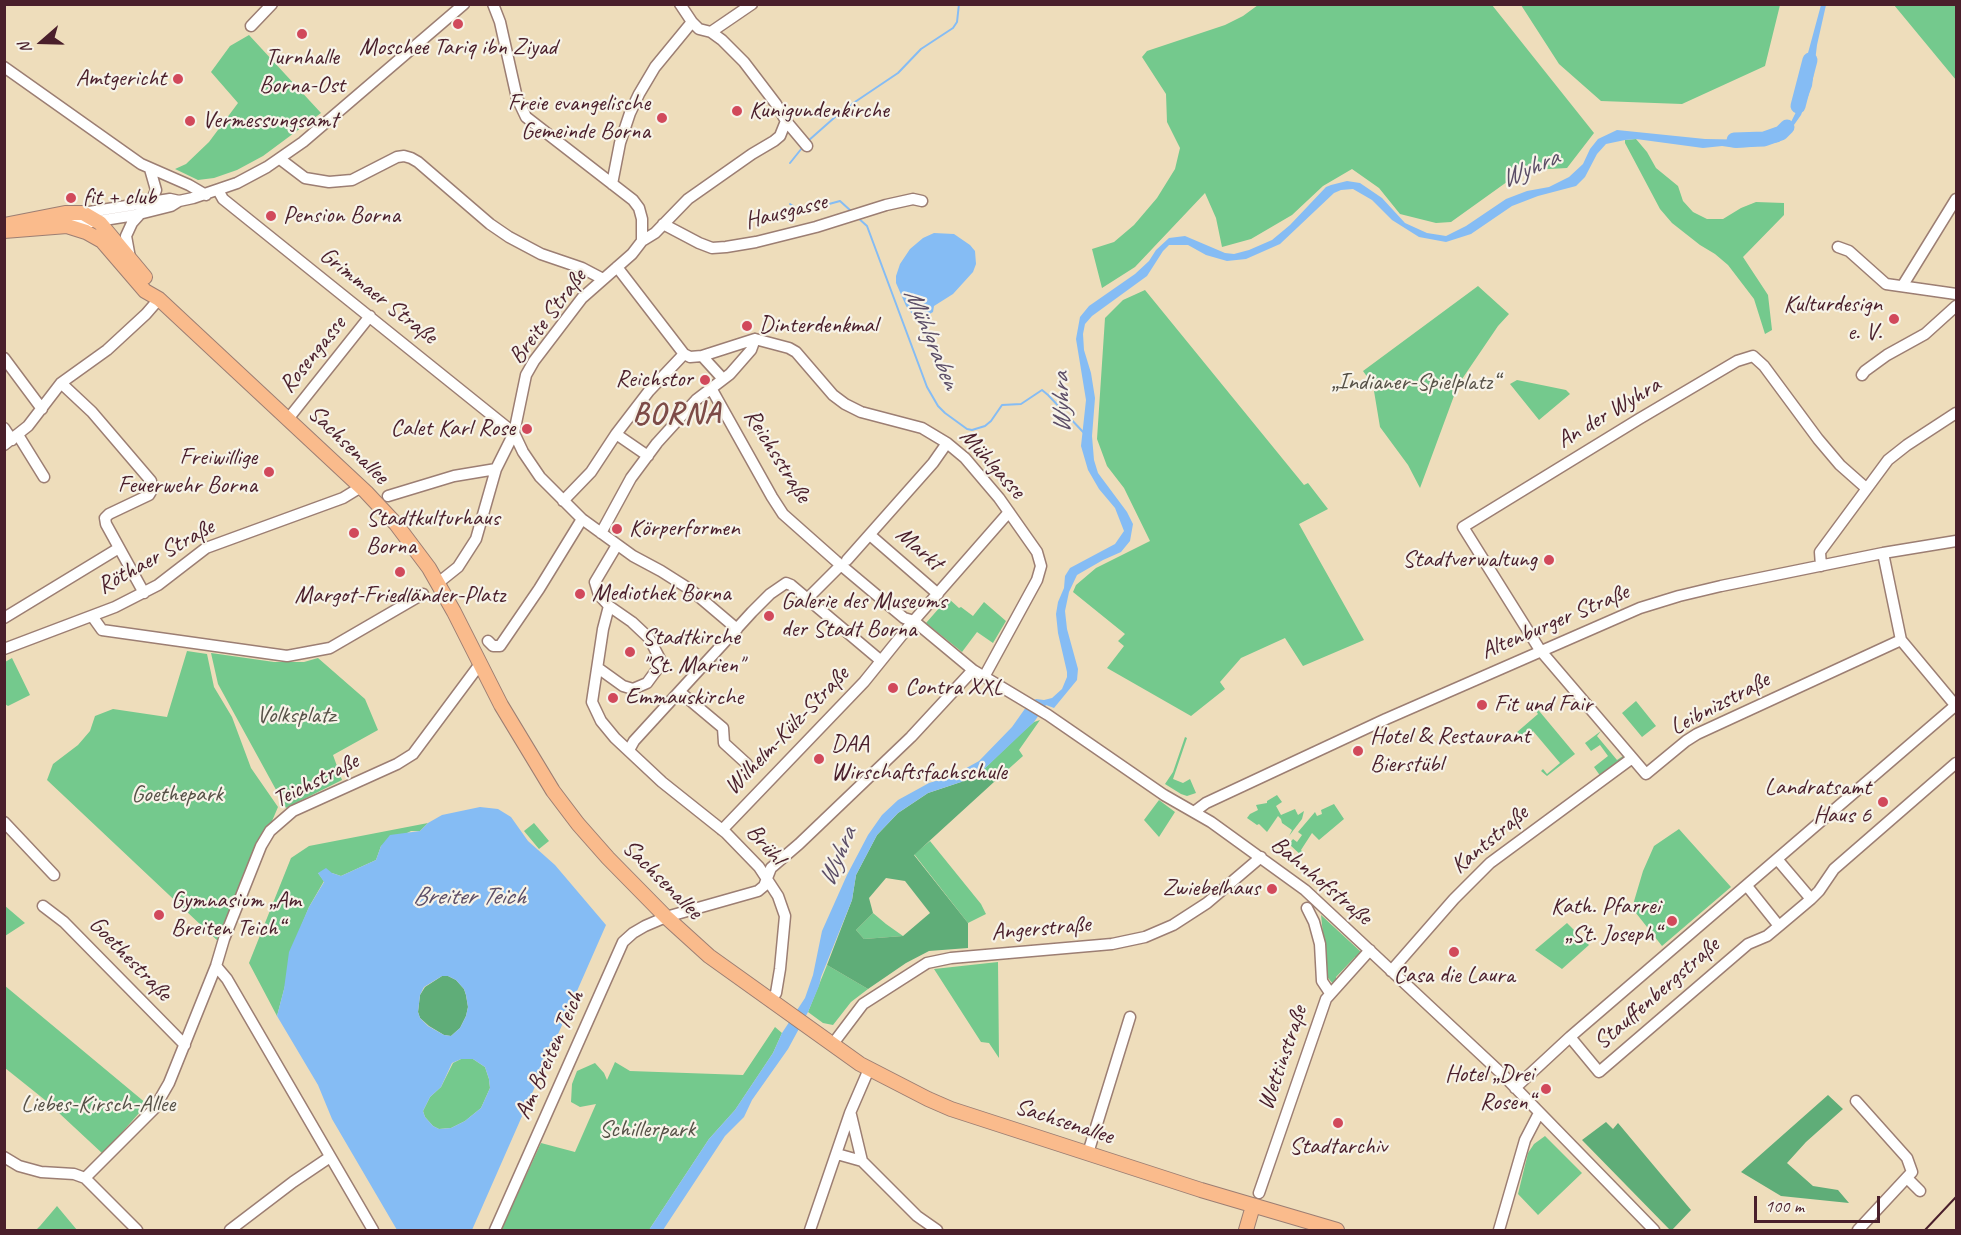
<!DOCTYPE html>
<html>
<head>
<meta charset="utf-8">
<style>
  body { margin:0 }
  #map { position:relative; width:1961px; height:1235px; overflow:hidden; background:#edb; font-family:Caveat,sans-serif }
  canvas { display:block }
  .frame { position:absolute; inset:0; border:6px solid #4a1f2b; pointer-events:none }
  .north { position:absolute; left:12px; top:12px; width:60px; height:60px; -webkit-text-stroke:4px #f7f3e8; paint-order:stroke; rotate:250deg; font-size:16px; font-weight:700; line-height:24px; text-align:center; color:#4a1f2b }
  .north::after { content:''; display:block; margin:auto; width:21px; height:27px; background:#4a1f2b; clip-path:polygon(50% 0,100% 100%,50% 72%,0 100%) }
  .scale { position:absolute; left:1754px; top:1196px; width:126px; height:27px; box-sizing:border-box; border:3px solid #4a1f2b; border-top:0; padding-left:8px; font-size:18px; line-height:21px; white-space:nowrap; color:#4a1f2b; -webkit-text-stroke:4px #f7f3e8; paint-order:stroke }
</style>
</head>
<body>
<div id="map">
<canvas width="1961" height="1235"></canvas>
<div class="frame"></div>
<div class="north">N</div>
<div class="scale">100 m</div>
</div>
<script>
const ctx = document.querySelector('canvas').getContext('2d');
ctx.lineJoin = 'round';
function fill(path, color) {
  ctx.fillStyle = color;
  ctx.fill(path, 'evenodd');
}
function toPath(rows) {
  const path = new Path2D();
  for (const r of rows) {
    path.moveTo(r[0], r[1]);
    for (let i = 2; i < r.length; i += 2) path.lineTo(r[i], r[i + 1]);
  }
  return path;
}
function trace(path, color, width, dash) {
  ctx.strokeStyle = color;
  ctx.lineWidth = width;
  ctx.lineCap = dash ? 'butt' : 'round';
  ctx.setLineDash(dash || []);
  ctx.stroke(path);
}
function write(font, color, halo, rows, align = 'center') {
  ctx.font = font + ' Caveat,sans-serif';
  ctx.lineWidth = 4.5;
  ctx.setLineDash([]);
  ctx.textBaseline = 'middle';
  ctx.strokeStyle = halo;
  ctx.fillStyle = color;
  for (const [text, x, y, turn = 0] of rows) {
    ctx.save();
    ctx.translate(x, y);
    ctx.rotate((+turn || 0) * Math.PI / 180);
    ctx.textAlign = isNaN(turn) ? turn : align;
    if (halo) ctx.strokeText(text, 0, 0);
    ctx.fillText(text, 0, 0);
    ctx.restore();
  }
}
fill(toPath([
  [1258,5,1492,5,1594,133,1567,168,1531,170,1511,179,1451,222,1436,223,1400,214,1379,188,1352,169,1323,186,1292,215,1251,239,1222,247,1216,218,1205,193,1135,267,1102,288,1092,249,1114,242,1134,225,1157,198,1175,169,1180,148,1167,122,1166,94,1142,57,1147,51,1225,25,1243,16],
  [1521,5,1780,5,1765,66,1682,104,1601,101,1559,64],
  [1894,5,1956,5,1956,80],
  [249,35,321,113,263,156,237,170,214,178,198,180,175,169,186,164,209,142,238,103,211,72,230,46],
  [1636,139,1647,152,1656,168,1678,186,1683,201,1693,212,1707,219,1723,219,1741,208,1756,202,1784,203,1784,215,1743,257,1768,295,1772,330,1765,334,1754,299,1728,265,1715,254,1700,245,1672,223,1660,209,1625,143,1625,140],
  [1478,286,1509,314,1498,326,1458,385,1420,488,1408,465,1380,427,1373,385,1363,371],
  [1145,290,1304,485,1308,483,1328,509,1299,524,1364,640,1303,666,1285,638,1241,658,1220,682,1225,689,1191,716,1107,668,1124,646,1118,641,1125,634,1073,592,1076,585,1096,568,1150,541,1124,488,1107,466,1097,439,1105,318,1123,300],
  [1517,380,1566,390,1570,394,1539,420,1510,384],
  [948,598,959,608,961,607,973,616,984,602,1006,621,993,643,977,632,962,652,926,623],
  [187,651,207,654,214,687,232,717,251,768,278,807,220,943,47,780,53,764,78,745,90,731,95,716,113,709,167,717],
  [211,653,274,662,304,662,318,658,365,699,378,730,333,755,342,780,286,808,218,684],
  [12,658,30,695,8,706,5,704,5,662],
  [1636,701,1656,726,1642,737,1622,713],
  [1535,706,1575,754,1547,776,1541,771,1543,769,1547,774,1560,763,1533,731,1523,740,1516,733,1538,714,1534,708],
  [1040,720,1019,750,1023,756,994,782,981,772,1022,732,1034,722],
  [1601,731,1597,736,1617,760,1623,756,1623,759,1601,777,1594,767,1608,756,1600,745,1591,751,1585,743],
  [1185,737,1187,738,1173,779,1183,783,1190,779,1196,793,1187,796,1181,794,1165,784,1173,772],
  [1277,795,1282,802,1276,806,1281,815,1295,809,1298,815,1304,811,1302,819,1289,836,1292,830,1282,823,1281,819,1278,816,1267,832,1259,824,1257,825,1247,818,1250,814,1258,810,1256,805,1267,803,1267,801],
  [1159,800,1175,812,1159,837,1144,820],
  [1334,804,1344,819,1319,840,1312,833,1301,850,1304,854,1302,856,1289,844,1293,839,1297,842,1302,835,1298,832,1315,812,1317,816,1322,814,1321,810],
  [428,823,420,831,411,831,381,846,376,860,341,876,332,873,318,873,324,881,309,907,300,929,277,1016,249,963,291,858,309,846],
  [534,823,549,841,539,849,524,831],
  [1679,829,1731,887,1662,946,1632,908,1643,871,1654,846],
  [930,841,981,904,986,914,968,923,914,854],
  [4,905,25,923,5,936,4,936],
  [873,913,886,924,903,936,864,939,856,930],
  [1321,915,1361,952,1359,957,1355,957,1336,977,1336,981,1333,984,1324,973,1324,944],
  [1567,923,1589,945,1562,969,1535,950],
  [998,962,999,1058,989,1043,981,1042,934,969],
  [827,965,868,989,851,1002,833,1025,823,1023,808,1012],
  [4,985,147,1104,103,1154,45,1100,5,1068],
  [775,1027,782,1033,773,1053,735,1110,709,1139,649,1230,501,1230,541,1143,575,1152,596,1104,580,1107,571,1102,572,1084,577,1071,595,1063,604,1073,607,1080,615,1062,630,1071,743,1075],
  [461,1059,473,1059,485,1067,489,1079,490,1088,481,1108,465,1121,451,1128,439,1129,433,1126,425,1117,423,1111,430,1097,441,1087,453,1063],
  [1545,1136,1582,1173,1538,1215,1518,1194,1528,1153,1534,1144],
  [57,1206,77,1230,36,1230,40,1226]
]), '#74c98d');
fill(toPath([
  [981,772,994,782,914,855,968,923,968,948,929,951,906,963,868,989,827,965,852,900,856,875,877,835,898,813,928,793,961,782],
  [886,878,905,881,930,913,903,936,864,939,856,930,873,913,869,898],
  [442,976,448,976,456,980,464,989,466,995,468,1007,466,1016,460,1028,451,1036,444,1035,429,1026,420,1018,418,1012,420,995,425,987],
  [1828,1095,1843,1109,1806,1142,1787,1163,1813,1186,1838,1190,1849,1203,1781,1196,1741,1172],
  [1606,1122,1613,1129,1618,1123,1691,1210,1672,1230,1670,1230,1582,1140]
]), '#5fad78');
fill(toPath([
  [1821,5,1826,5,1817,45,1812,86,1801,115,1789,132,1779,142,1751,147,1736,148,1722,146,1703,148,1636,139,1625,140,1606,144,1597,154,1585,177,1576,186,1538,196,1512,206,1471,234,1446,242,1419,237,1392,220,1372,200,1353,189,1341,190,1334,193,1280,244,1246,259,1227,261,1206,255,1188,245,1169,245,1163,251,1147,276,1092,316,1085,324,1083,334,1084,350,1091,373,1095,398,1092,436,1094,460,1098,473,1127,512,1133,524,1130,541,1121,552,1103,560,1077,575,1069,592,1065,611,1067,629,1078,669,1077,680,1054,708,1046,705,1034,722,981,772,961,782,928,793,898,813,877,835,856,875,852,900,821,977,819,986,808,1012,788,1049,752,1100,744,1117,725,1136,663,1230,649,1230,709,1139,735,1110,773,1053,782,1033,805,998,813,975,822,931,847,875,868,835,882,815,898,800,929,783,952,776,979,761,1012,727,1029,703,1036,699,1044,700,1052,698,1062,689,1067,677,1067,672,1058,633,1056,614,1058,602,1064,588,1065,576,1070,568,1115,544,1124,531,1115,508,1099,489,1088,470,1081,446,1086,400,1076,339,1080,317,1089,306,1135,274,1149,261,1156,250,1169,238,1185,236,1225,253,1234,254,1249,250,1272,240,1290,225,1326,187,1331,185,1347,181,1360,183,1382,198,1405,223,1427,233,1446,236,1466,226,1506,199,1527,191,1549,187,1569,177,1583,164,1590,149,1598,139,1617,130,1705,139,1759,140,1770,138,1791,122,1798,108,1805,81,1808,53],
  [934,233,954,234,970,245,975,251,976,264,973,272,953,294,934,306,933,312,928,315,923,314,919,317,912,314,906,306,896,283,896,276,900,264,910,249,923,238],
  [480,807,498,809,511,817,528,841,555,865,606,925,472,1230,397,1230,332,1119,318,1085,277,1016,284,989,289,952,309,907,324,882,318,873,326,868,332,873,341,876,376,860,381,846,390,835,420,831,428,823,442,815],
  [442,976,448,976,456,980,464,989,466,995,468,1007,466,1016,460,1028,451,1036,444,1035,428,1026,420,1018,418,1012,420,995,424,987],
  [461,1059,473,1059,485,1067,489,1079,490,1088,481,1108,465,1121,451,1128,439,1129,433,1126,425,1117,423,1111,430,1097,441,1087,452,1063]
]), '#85bcf4');
trace(toPath([
  [808,141,843,110,898,73,921,49,953,28,957,22,959,4],
  [790,163,802,148],
  [790,204,800,211,807,210,840,201,851,211],
  [857,217,867,226,927,387,938,406,945,413,967,429,972,430,985,426,991,421,1002,405,1021,404,1042,390,1048,395,1085,434]
]), '#85bcf4', 2);
trace(toPath([
  [1798,106,1810,60],
  [1734,140,1764,139,1781,133,1787,127]
]), '#85bcf4', 15);
const minor = toPath([
  [493,4,500,22,517,98,526,117,633,200,639,208,642,219,642,241],
  [680,4,692,22,699,29,711,32,722,40,744,62,776,104,786,121,807,146],
  [251,26,272,4],
  [711,32,752,4],
  [4,67,141,164,189,185,206,195],
  [280,159,305,178,329,182,352,180,397,157,404,156,411,158,418,162,490,224,509,237,541,254,582,268,603,279],
  [150,169,156,190,151,202],
  [612,184,620,143,630,113,639,94,655,67,692,22],
  [218,190,223,199,514,433,523,452,540,477,582,519,633,556,661,571,691,590,737,629],
  [83,213,170,199,179,201,193,198,237,183,267,167,303,142,464,4],
  [663,224,699,243,712,248,726,247,756,242,816,227,886,205,913,199,922,201],
  [67,226,135,215,171,206,179,201],
  [1838,247,1849,251,1886,284,1956,294],
  [130,258,126,236,132,223,141,213],
  [617,267,684,354,690,357,702,356,755,339,789,348,796,352,833,395,845,404,861,412,922,428,947,443,965,458,999,498,1037,552,1041,566,1037,580,984,677],
  [1903,285,1956,199],
  [702,356,723,379],
  [4,358,42,409],
  [1862,375,1865,371,1887,355,1925,334,1956,306],
  [61,383,92,412,151,481,152,490,149,495,109,514,105,518,106,524,144,593],
  [711,388,772,497,783,514,836,561,904,618,914,621,973,670,1048,715,1164,795,1211,822,1305,890,1502,1074,1654,1230],
  [288,419,370,316],
  [4,428,12,440],
  [616,434,648,456],
  [18,435,44,477],
  [4,445,28,426,61,383,107,350,146,314,159,299],
  [1866,488,1840,465,1818,439,1764,366,1753,356,1737,361,1639,419,1463,527,1540,650,1646,774,1686,741,1697,734,1901,640,1883,553],
  [388,496,454,476,496,469],
  [563,501,591,472,616,434,649,391,684,354],
  [601,533,631,478,657,443,696,400,730,374,751,350,755,339],
  [870,535,938,594],
  [617,545,595,582,599,595,609,606,603,629,592,702,601,721,615,738,662,782,726,833,759,867,778,896,785,916,780,969,776,993,770,1001],
  [847,560,933,463,947,443],
  [1821,566,1820,552,1888,460,1907,445,1956,413],
  [438,583,458,567,476,539,496,469,514,433,526,375,534,361,582,298,632,254,642,241,655,233,688,199,752,154,774,141,780,136,786,121],
  [807,599,841,565],
  [92,616,102,630,287,656,330,648,423,594],
  [4,618,119,548],
  [1901,640,1956,706],
  [488,641,493,646,500,646,539,589,582,519],
  [4,649,115,607,158,585,206,548,343,498,361,487],
  [598,668,623,686,633,689,647,683,658,668,660,659,649,638,632,622,609,606],
  [680,692,723,728,724,743,747,764],
  [629,750,634,741,752,612,770,594,786,583,791,585,880,660],
  [1194,812,1206,803,1386,719,1640,608,1679,596,1721,586,1883,553,1956,541],
  [4,822,54,875],
  [722,830,864,682,910,625,1009,512],
  [1777,859,1811,899,1779,926],
  [1811,899,1819,891,1834,869,1956,763],
  [43,906,64,922,185,1045],
  [1307,908,1314,922,1320,944,1322,981,1330,993],
  [216,966,227,979,373,1230],
  [1391,971,1454,899,1490,863,1631,759],
  [1570,1037,1599,1072,1748,944,1767,936,1779,926,1747,886],
  [832,1045,863,1004,927,963,951,958,1112,944,1145,937,1173,925,1207,903,1261,857],
  [1515,1088,1570,1037,1956,705],
  [1856,1101,1907,1158,1912,1172,1858,1230],
  [851,1115,862,1161,917,1216,937,1230],
  [1088,1153,1130,1017],
  [837,1154,862,1161],
  [4,1157,19,1166,41,1172,74,1174,85,1178,137,1230],
  [85,1178,154,1109,169,1083,216,966,224,939,261,846,270,831,293,811,397,764,413,754,480,664],
  [1907,1178,1920,1191],
  [1259,1193,1326,999,1370,950],
  [230,1230,293,1182,330,1157],
  [495,1230,623,942,633,933,645,926,666,917,758,891,764,886,771,868,799,844,911,737,973,670],
  [810,1230,850,1113,869,1069],
  [1499,1230,1525,1140,1539,1113]
]);
const major = toPath([
  [4,225,65,213,83,213,100,223,145,277],
  [4,231,67,226,86,232,102,241,145,291,159,299,366,492,396,524,429,568,454,612,501,705,553,791,578,824,608,858,666,917,709,956,860,1064,928,1099,951,1109,1201,1190,1337,1230],
  [1246,1230,1253,1206]
]);
trace(minor, '#9c7e73', 13);
trace(major, '#9c7e73', 16);
trace(minor, '#fff', 10);
trace(major, '#fabb8c', 14);
trace(toPath([
  [1925,1230,1956,1197]
]), '#4a1f2b', 2);
for (const [x, y, r, color] of [
  [458,24,6,"#d1495b"],
  [302,34,6,"#d1495b"],
  [178,79,6,"#d1495b"],
  [737,111,6,"#d1495b"],
  [662,118,6,"#d1495b"],
  [190,121,6,"#d1495b"],
  [71,198,6,"#d1495b"],
  [271,216,6,"#d1495b"],
  [1894,319,6,"#d1495b"],
  [747,326,6,"#d1495b"],
  [705,380,6,"#d1495b"],
  [527,429,6,"#d1495b"],
  [269,472,6,"#d1495b"],
  [617,529,6,"#d1495b"],
  [354,533,6,"#d1495b"],
  [1549,560,6,"#d1495b"],
  [400,572,6,"#d1495b"],
  [580,594,6,"#d1495b"],
  [769,616,6,"#d1495b"],
  [630,652,6,"#d1495b"],
  [893,688,6,"#d1495b"],
  [613,698,6,"#d1495b"],
  [1482,705,6,"#d1495b"],
  [1358,751,6,"#d1495b"],
  [819,759,6,"#d1495b"],
  [1883,802,6,"#d1495b"],
  [1272,889,6,"#d1495b"],
  [159,915,6,"#d1495b"],
  [1672,921,6,"#d1495b"],
  [1454,952,6,"#d1495b"],
  [1546,1089,6,"#d1495b"],
  [1338,1123,6,"#d1495b"]
]) {
  const dot = new Path2D();
  dot.arc(x, y, r, 0, 2 * Math.PI);
  ctx.fillStyle = color;
  ctx.fill(dot);
  trace(dot, '#f7f3e8', 2);
}
write('24px', '#4a1f2b', '#f7f3e8', [
  ["Moschee Tariq ibn Ziyad",458,48,"center"],
  ["Turnhalle",302,58,"center"],
  ["Borna-Ost",302,86,"center"],
  ["Amtgericht",166,79,"right"],
  ["Freie evangelische",650,104,"right"],
  ["Gemeinde Borna",650,132,"right"],
  ["Kunigundenkirche",749,111],
  ["Vermessungsamt",202,121],
  ["fit + club",83,198],
  ["Pension Borna",283,216],
  ["Kulturdesign",1882,305,"right"],
  ["e. V.",1882,333,"right"],
  ["Dinterdenkmal",759,326],
  ["Reichstor",693,380,"right"],
  ["Calet Karl Rose",515,429,"right"],
  ["Freiwillige",257,458,"right"],
  ["Feuerwehr Borna",257,486,"right"],
  ["Stadtkulturhaus",366,519],
  ["Borna",366,547],
  ["Körperformen",629,529],
  ["Stadtverwaltung",1537,560,"right"],
  ["Mediothek Borna",592,594],
  ["Margot-Friedländer-Platz",400,596,"center"],
  ["Galerie des Museums",781,602],
  ["der Stadt Borna",781,630],
  ["Stadtkirche",642,638],
  ["\"St. Marien\"",642,666],
  ["Contra XXL",905,688],
  ["Emmauskirche",625,698],
  ["Fit und Fair",1494,705],
  ["Hotel & Restaurant",1370,737],
  ["Bierstübl",1370,765],
  ["DAA",831,745],
  ["Wirschaftsfachschule",831,773],
  ["Landratsamt",1871,788,"right"],
  ["Haus 6",1871,816,"right"],
  ["Zwiebelhaus",1260,889,"right"],
  ["Gymnasium „Am",171,901],
  ["Breiten Teich“",171,929],
  ["Kath. Pfarrei",1660,907,"right"],
  ["„St. Joseph“",1660,935,"right"],
  ["Casa die Laura",1454,976,"center"],
  ["Hotel „Drei",1534,1075,"right"],
  ["Rosen“",1534,1103,"right"],
  ["Stadtarchiv",1338,1147,"center"]
], 'left');
write('24px', '#4a1f2b', '#f7f3e8', [
  ["Hausgasse",786,212,-14],
  ["Grimmaer Straße",378,296,38],
  ["Breite Straße",548,317,-53],
  ["Rosengasse",313,355,-51],
  ["An der Wyhra",1609,413,-31],
  ["Sachsenallee",348,445,44],
  ["Reichsstraße",777,456,58],
  ["Mühlgasse",992,464,48],
  ["Markt",919,549,41],
  ["Röthaer Straße",156,557,-29],
  ["Altenburger Straße",1555,622,-23],
  ["Leibnizstraße",1720,704,-28],
  ["Wilhelm-Külz-Straße",787,731,-46],
  ["Teichstraße",316,781,-27],
  ["Kantstraße",1490,840,-40],
  ["Brühl",765,845,49],
  ["Sachsenallee",662,880,45],
  ["Bahnhofstraße",1321,881,40],
  ["Angerstraße",1041,929,-5],
  ["Goethestraße",130,959,46],
  ["Stauffenbergstraße",1657,994,-41],
  ["Am Breiten Teich",550,1055,-66],
  ["Wettinstraße",1283,1058,-71],
  ["Sachsenallee",1064,1122,18]
]);
write('24px', '#575248', '#f7f3e8', [
  ["„Indianer-Spielplatz“",1415,383],
  ["Volksplatz",296,716],
  ["Goethepark",177,795],
  ["Liebes-Kirsch-Allee",98,1105],
  ["Schillerpark",647,1130]
]);
write('italic 26px', '#5c4e67', '#f7f3e8', [
  ["Wyhra",1530,169,-24],
  ["Mühlgraben",931,339,67],
  ["Wyhra",1062,403,-92],
  ["Wyhra",838,857,-67],
  ["Breiter Teich",469,897]
]);
ctx.letterSpacing = '1.5px';
write('bold 30px', '#7d4b47', '#f7f3e8', [
  ["BORNA",677,415]
]);
ctx.letterSpacing = '0px';
</script>
</body>
</html>
